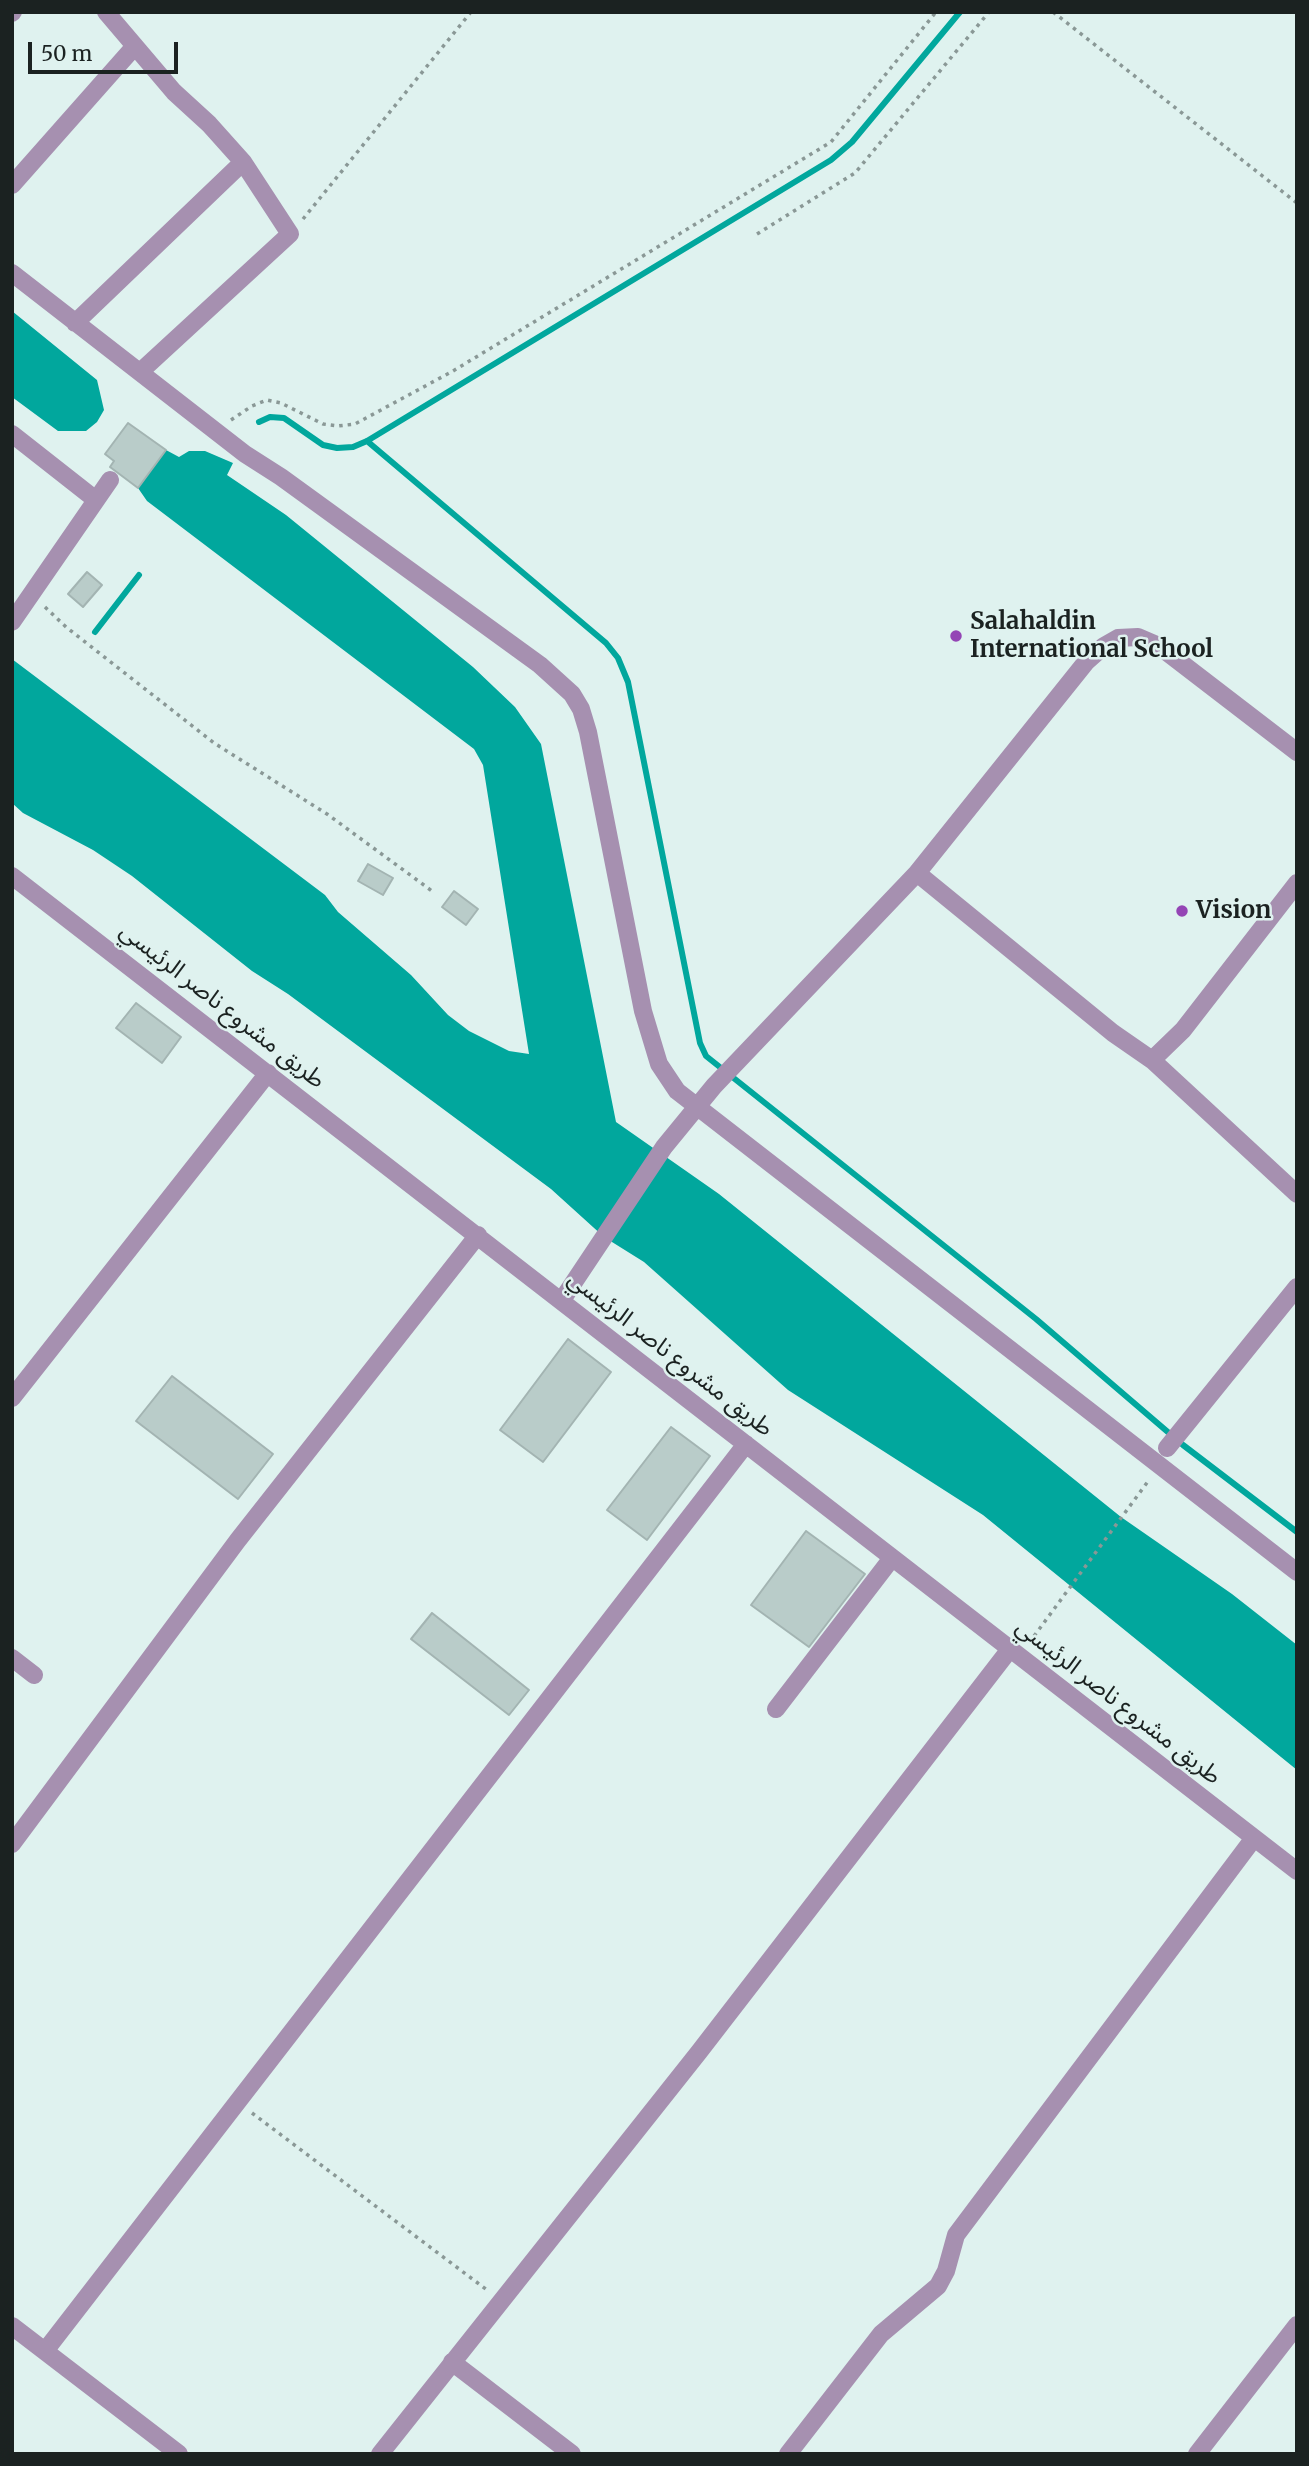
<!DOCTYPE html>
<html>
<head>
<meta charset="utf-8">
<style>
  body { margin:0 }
  #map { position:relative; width:1309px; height:2466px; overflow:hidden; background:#dff2ef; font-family:Merriweather,serif }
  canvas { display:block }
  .frame { position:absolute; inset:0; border:14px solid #1b2221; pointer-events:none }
  .scale { position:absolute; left:28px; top:42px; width:150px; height:32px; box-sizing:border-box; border:4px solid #1b2221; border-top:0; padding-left:9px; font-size:21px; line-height:24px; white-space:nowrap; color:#1b2221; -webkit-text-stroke:5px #dff2ef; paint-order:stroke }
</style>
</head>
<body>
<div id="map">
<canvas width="1309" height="2466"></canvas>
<div class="frame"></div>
<div class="scale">50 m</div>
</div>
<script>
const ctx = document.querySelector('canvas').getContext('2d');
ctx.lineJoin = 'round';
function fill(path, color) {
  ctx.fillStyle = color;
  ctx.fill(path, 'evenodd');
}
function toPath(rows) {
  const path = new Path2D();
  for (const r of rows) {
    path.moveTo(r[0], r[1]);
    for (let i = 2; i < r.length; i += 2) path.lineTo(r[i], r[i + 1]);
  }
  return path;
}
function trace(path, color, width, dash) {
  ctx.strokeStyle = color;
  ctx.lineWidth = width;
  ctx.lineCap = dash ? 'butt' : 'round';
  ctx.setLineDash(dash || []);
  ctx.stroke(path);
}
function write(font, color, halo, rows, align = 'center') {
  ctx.font = font + ' Merriweather,"Noto Sans Arabic",serif';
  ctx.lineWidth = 5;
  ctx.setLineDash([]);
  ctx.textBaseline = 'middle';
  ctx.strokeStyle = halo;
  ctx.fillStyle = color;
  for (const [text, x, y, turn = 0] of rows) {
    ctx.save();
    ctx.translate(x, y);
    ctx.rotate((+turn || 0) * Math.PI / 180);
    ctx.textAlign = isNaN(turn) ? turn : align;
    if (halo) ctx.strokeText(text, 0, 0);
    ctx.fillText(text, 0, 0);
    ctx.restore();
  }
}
fill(toPath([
  [12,311,97,380,104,410,97,422,86,431,58,431,12,397],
  [166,450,179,457,189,451,205,451,233,463,227,475,286,515,473,667,515,707,541,744,616,1122,719,1194,1121,1517,1232,1594,1297,1645,1297,1770,983,1515,788,1390,644,1262,604,1237,551,1189,288,994,252,971,132,876,93,850,23,813,12,803,12,659,325,895,338,912,411,975,448,1015,469,1031,509,1051,529,1054,483,765,474,749,147,501,138,488]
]), '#01a79d');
trace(toPath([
  [259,422,270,417,284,418,323,445,337,448,353,447,367,441,831,160,852,142,960,12],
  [367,441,606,643,618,658,628,682,700,1043,706,1056,1036,1319,1183,1445,1297,1532],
  [95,632,139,575]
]), '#01a79d', 6);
const building = toPath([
  [128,423,166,450,138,488,110,467,114,461,105,454,128,423],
  [87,572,102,585,83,607,68,594,87,572],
  [368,864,393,878,383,895,358,881,368,864],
  [454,891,478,909,466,925,442,907,454,891],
  [136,1003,181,1037,162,1063,116,1028,136,1003],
  [568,1339,611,1372,543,1462,500,1430,568,1339],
  [172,1376,273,1454,238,1499,136,1421,172,1376],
  [671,1427,710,1456,647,1540,607,1510,671,1427],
  [806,1531,865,1574,809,1647,751,1605,806,1531],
  [432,1613,529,1690,509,1715,411,1639,432,1613]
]);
fill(building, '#b9ccc9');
trace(building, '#a3b4b2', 2);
trace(toPath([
  [1053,12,1297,203],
  [303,219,471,12],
  [757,234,855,173,989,12],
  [231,420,252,406,267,400,281,403,323,424,338,426,355,424,453,371,831,142,936,12],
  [45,607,66,627,214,743,327,814,432,891],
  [1029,1643,1149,1480],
  [252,2113,487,2290]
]), '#8a9896', 3.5, [3.5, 5]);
trace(toPath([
  [106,12,174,92,209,124,243,162,290,234,140,372],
  [12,13,13,12],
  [12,185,135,46],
  [12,273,245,454,281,477,540,665,572,694,581,709,588,732,643,1011,659,1064,677,1091,1297,1572],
  [75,323,243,162],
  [12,434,96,500],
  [12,622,110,480],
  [917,873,1113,1033,1152,1060,1297,1194],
  [12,876,1297,1871],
  [1152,1060,1183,1030,1297,883],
  [562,1300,664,1147,714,1086,917,873,1086,662,1104,646,1118,638,1138,637,1159,646,1297,752],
  [12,1398,268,1073],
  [1167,1448,1297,1287],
  [12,1658,34,1675],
  [776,1709,892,1558],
  [12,1844,238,1540,478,1235],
  [12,2326,179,2454],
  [45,2351,746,1444],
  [452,2362,572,2454],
  [380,2454,699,2052,1010,1649],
  [788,2454,881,2334,938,2286,946,2271,956,2235,1254,1838],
  [1197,2454,1297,2325]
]), '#a690b0', 18);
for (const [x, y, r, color] of [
  [956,636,7,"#9445b5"],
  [1182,911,7,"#9445b5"]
]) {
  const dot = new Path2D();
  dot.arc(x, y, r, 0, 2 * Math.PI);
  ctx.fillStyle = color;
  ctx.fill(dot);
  trace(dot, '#dff2ef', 2.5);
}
write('bold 24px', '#1b2221', '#dff2ef', [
  ["Salahaldin",970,622],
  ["International School",970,650],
  ["Vision",1196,911]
], 'left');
write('24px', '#1b2221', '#dff2ef', [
  ["طريق مشروع ناصر الرئيسي",222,1006,38],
  ["طريق مشروع ناصر الرئيسي",670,1354,38],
  ["طريق مشروع ناصر الرئيسي",1118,1702,38]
]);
</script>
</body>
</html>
